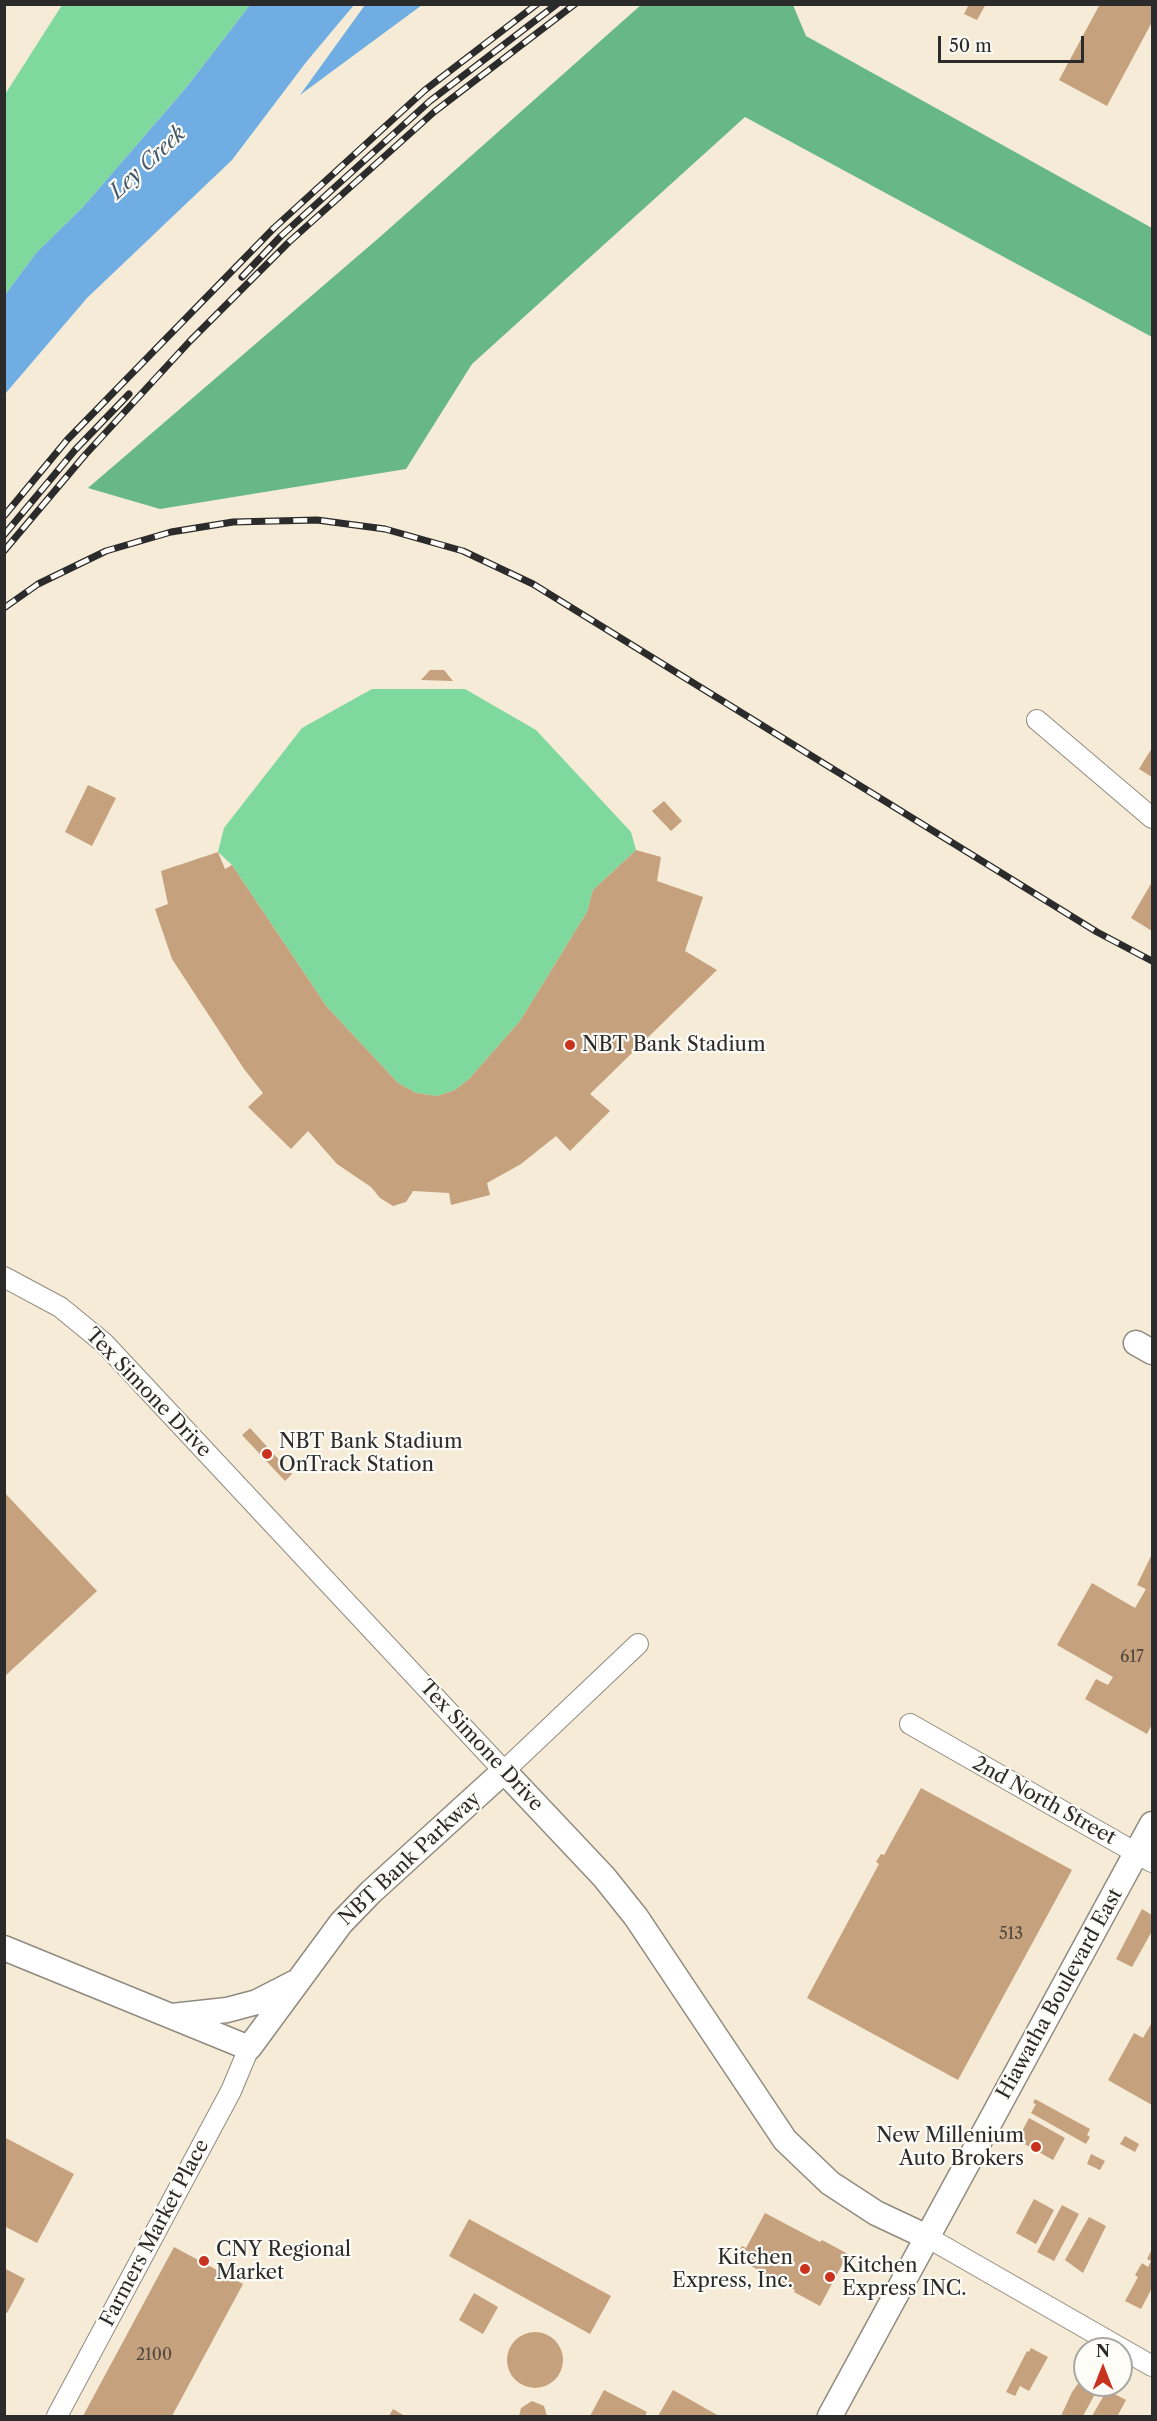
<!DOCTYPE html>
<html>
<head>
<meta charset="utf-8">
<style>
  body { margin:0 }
  #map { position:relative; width:1157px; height:2421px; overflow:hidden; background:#f5ebd6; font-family:"Libre Caslon Text",serif }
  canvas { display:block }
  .frame { position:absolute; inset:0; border:6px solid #2b2b2b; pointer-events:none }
  .north { position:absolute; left:1073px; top:2337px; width:60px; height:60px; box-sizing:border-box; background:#fdfcf7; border:2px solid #a9a8a5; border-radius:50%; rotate:0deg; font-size:16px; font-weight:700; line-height:24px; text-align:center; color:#2b2b2b }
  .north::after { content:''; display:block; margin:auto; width:21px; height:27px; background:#c8321e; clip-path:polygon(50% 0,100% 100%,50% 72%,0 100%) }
  .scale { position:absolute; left:938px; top:36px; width:146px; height:27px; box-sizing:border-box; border:3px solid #2b2b2b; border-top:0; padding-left:8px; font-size:18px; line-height:21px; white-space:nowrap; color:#2b2b2b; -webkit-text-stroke:4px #fdfcf7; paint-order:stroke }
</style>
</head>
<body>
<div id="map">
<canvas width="1157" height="2421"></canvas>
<div class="frame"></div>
<div class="north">N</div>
<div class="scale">50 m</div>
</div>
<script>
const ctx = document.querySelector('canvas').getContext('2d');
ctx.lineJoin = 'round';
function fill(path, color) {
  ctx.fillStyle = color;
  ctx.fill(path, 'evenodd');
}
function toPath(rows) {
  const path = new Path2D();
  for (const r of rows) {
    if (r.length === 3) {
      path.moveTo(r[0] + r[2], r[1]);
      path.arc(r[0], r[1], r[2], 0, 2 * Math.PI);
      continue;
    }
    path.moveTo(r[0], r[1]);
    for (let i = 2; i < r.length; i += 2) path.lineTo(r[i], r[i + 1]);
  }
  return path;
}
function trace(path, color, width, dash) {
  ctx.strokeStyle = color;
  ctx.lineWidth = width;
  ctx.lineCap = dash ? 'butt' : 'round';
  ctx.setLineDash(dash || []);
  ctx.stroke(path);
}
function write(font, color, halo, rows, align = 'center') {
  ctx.font = font + ' "Libre Caslon Text",serif';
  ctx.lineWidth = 4.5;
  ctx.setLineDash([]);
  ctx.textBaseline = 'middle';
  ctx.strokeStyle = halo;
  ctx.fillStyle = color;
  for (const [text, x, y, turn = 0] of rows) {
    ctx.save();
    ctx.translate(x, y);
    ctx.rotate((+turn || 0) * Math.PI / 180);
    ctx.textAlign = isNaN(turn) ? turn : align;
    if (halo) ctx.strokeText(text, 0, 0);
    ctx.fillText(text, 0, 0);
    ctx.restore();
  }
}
fill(toPath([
  [62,5,250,5,185,89,83,207,36,253,5,295,4,96],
  [372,689,465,689,536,730,631,832,636,850,593,890,587,912,520,1021,469,1079,455,1090,437,1096,416,1093,398,1083,327,1007,232,865,218,852,224,828,302,728]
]), '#7fd89d');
fill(toPath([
  [642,4,793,5,806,36,1152,228,1152,337,745,117,472,364,406,469,160,509,88,488,381,236]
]), '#67b884');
fill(toPath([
  [250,5,354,5,307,61,232,160,87,298,5,394,5,295,36,253,83,207,185,89],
  [365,5,422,5,300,95]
]), '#70ade2');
fill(toPath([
  [969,4,986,4,977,20,964,14],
  [1100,4,1152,4,1152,22,1107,106,1059,80],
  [430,670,444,670,453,681,421,680],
  [1152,748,1152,777,1139,769],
  [88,785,116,798,92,846,65,832],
  [664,801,682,821,671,831,652,811],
  [636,850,661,857,657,881,703,897,685,951,717,970,590,1094,610,1111,570,1151,556,1136,521,1164,487,1183,490,1195,451,1205,449,1193,413,1191,406,1202,393,1206,380,1198,371,1187,337,1164,308,1131,291,1149,248,1107,263,1093,244,1069,172,959,155,909,168,904,161,871,218,852,225,869,232,865,327,1007,398,1083,416,1093,437,1096,455,1090,469,1079,520,1021,587,912,593,890],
  [1152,882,1152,931,1131,918],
  [250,1428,292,1474,285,1481,242,1435],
  [4,1492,97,1591,4,1677],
  [1152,1554,1152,1724,1147,1734,1085,1699,1096,1679,1108,1685,1113,1677,1057,1645,1092,1583,1135,1608,1146,1589,1137,1585],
  [921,1788,1072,1870,958,2080,807,1998,879,1864,876,1862,881,1854,884,1855],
  [1142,1909,1152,1915,1152,1931,1132,1967,1116,1959],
  [1151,2024,1152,2025,1152,2105,1108,2080,1134,2033,1143,2038],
  [1035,2099,1090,2129,1087,2135,1090,2137,1086,2144,1031,2113,1036,2104,1033,2103],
  [1029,2118,1065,2138,1053,2160,1021,2142,1019,2137],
  [1125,2136,1139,2144,1135,2152,1120,2144],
  [4,2137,74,2174,37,2243,4,2226],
  [1091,2154,1105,2161,1100,2170,1087,2164],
  [1034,2199,1054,2210,1036,2244,1016,2233],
  [1062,2205,1079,2214,1054,2261,1037,2252],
  [765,2213,820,2242,822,2240,848,2254,820,2306,794,2292,795,2290,740,2260,741,2257,737,2255,742,2246,746,2248],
  [1089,2217,1106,2226,1083,2273,1065,2260],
  [469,2219,611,2296,590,2334,449,2256],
  [174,2247,243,2284,172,2416,83,2416],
  [1152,2249,1152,2288,1141,2309,1125,2301,1138,2277,1135,2275,1142,2263,1148,2267,1151,2261,1147,2259],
  [4,2268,25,2279,7,2313,4,2312],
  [474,2293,498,2307,483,2334,459,2320],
  [535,2360,28],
  [1031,2348,1048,2357,1029,2391,1020,2386,1015,2396,1006,2392,1027,2351,1029,2352],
  [1083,2377,1085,2378,1085,2385,1100,2385,1083,2416,1061,2416,1072,2392],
  [604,2390,647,2412,645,2416,590,2416],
  [673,2390,719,2416,658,2416],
  [1107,2390,1126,2400,1118,2415,1116,2416,1092,2416],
  [532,2401,544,2406,547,2416,519,2416,521,2408],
  [393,2409,405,2416,389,2416]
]), '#c6a17e');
const minor = toPath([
  [1037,720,1152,818],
  [4,1277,60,1307,104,1343,504,1771,638,1644],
  [910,1724,1152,1862],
  [927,2237,1152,2366],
  [57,2416,231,2091,249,2048]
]);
const tertiary = toPath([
  [1136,1343,1152,1352],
  [4,1948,249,2048,341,1923,371,1892,504,1771,604,1877,636,1917,785,2140,830,2183,876,2213,927,2237],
  [172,2016,227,2010,257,2002,294,1983],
  [830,2416,1152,1824]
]);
trace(minor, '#908b80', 22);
trace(tertiary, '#908b80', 27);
trace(minor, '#fff', 20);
trace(tertiary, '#fff', 24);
const rail = toPath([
  [242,277,281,236,430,101,557,4],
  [4,516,67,440,274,228,425,90,537,4],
  [4,535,75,450,129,394],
  [4,551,85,455,190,341,289,242,434,112,575,4],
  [4,608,38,584,106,551,171,532,233,522,317,520,385,529,463,551,533,584,1097,932,1152,961]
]);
trace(rail, '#2b2b2b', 7);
trace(rail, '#fdfcf7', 4.5, [14]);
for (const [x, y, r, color] of [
  [570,1045,6,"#c8321e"],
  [267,1454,6,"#c8321e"],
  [1036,2147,6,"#c8321e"],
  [204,2261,6,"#c8321e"],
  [805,2269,6,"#c8321e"],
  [830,2277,6,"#c8321e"]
]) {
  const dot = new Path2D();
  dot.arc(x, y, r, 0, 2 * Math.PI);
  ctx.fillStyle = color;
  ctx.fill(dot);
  trace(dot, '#fdfcf7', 2);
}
write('16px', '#524840', null, [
  ["617",1132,1657],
  ["513",1011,1934],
  ["2100",154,2355]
]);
write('20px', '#2b2b2b', '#fdfcf7', [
  ["NBT Bank Stadium",582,1045],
  ["NBT Bank Stadium",279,1442],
  ["OnTrack Station",279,1465],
  ["New Millenium",1024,2136,"right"],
  ["Auto Brokers",1024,2159,"right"],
  ["CNY Regional",216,2250],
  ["Market",216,2273],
  ["Kitchen",793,2258,"right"],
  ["Express, Inc.",793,2281,"right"],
  ["Kitchen",842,2266],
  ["Express INC.",842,2289]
], 'left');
write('20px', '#2b2b2b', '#fdfcf7', [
  ["Tex Simone Drive",148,1393,46],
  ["Tex Simone Drive",481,1746,47],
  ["2nd North Street",1044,1801,29],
  ["NBT Bank Parkway",410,1859,-43],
  ["Hiawatha Boulevard East",1060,1994,-61],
  ["Farmers Market Place",155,2233,-62]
]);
write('italic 21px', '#43586b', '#fdfcf7', [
  ["Ley Creek",148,163,-43]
]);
</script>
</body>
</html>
